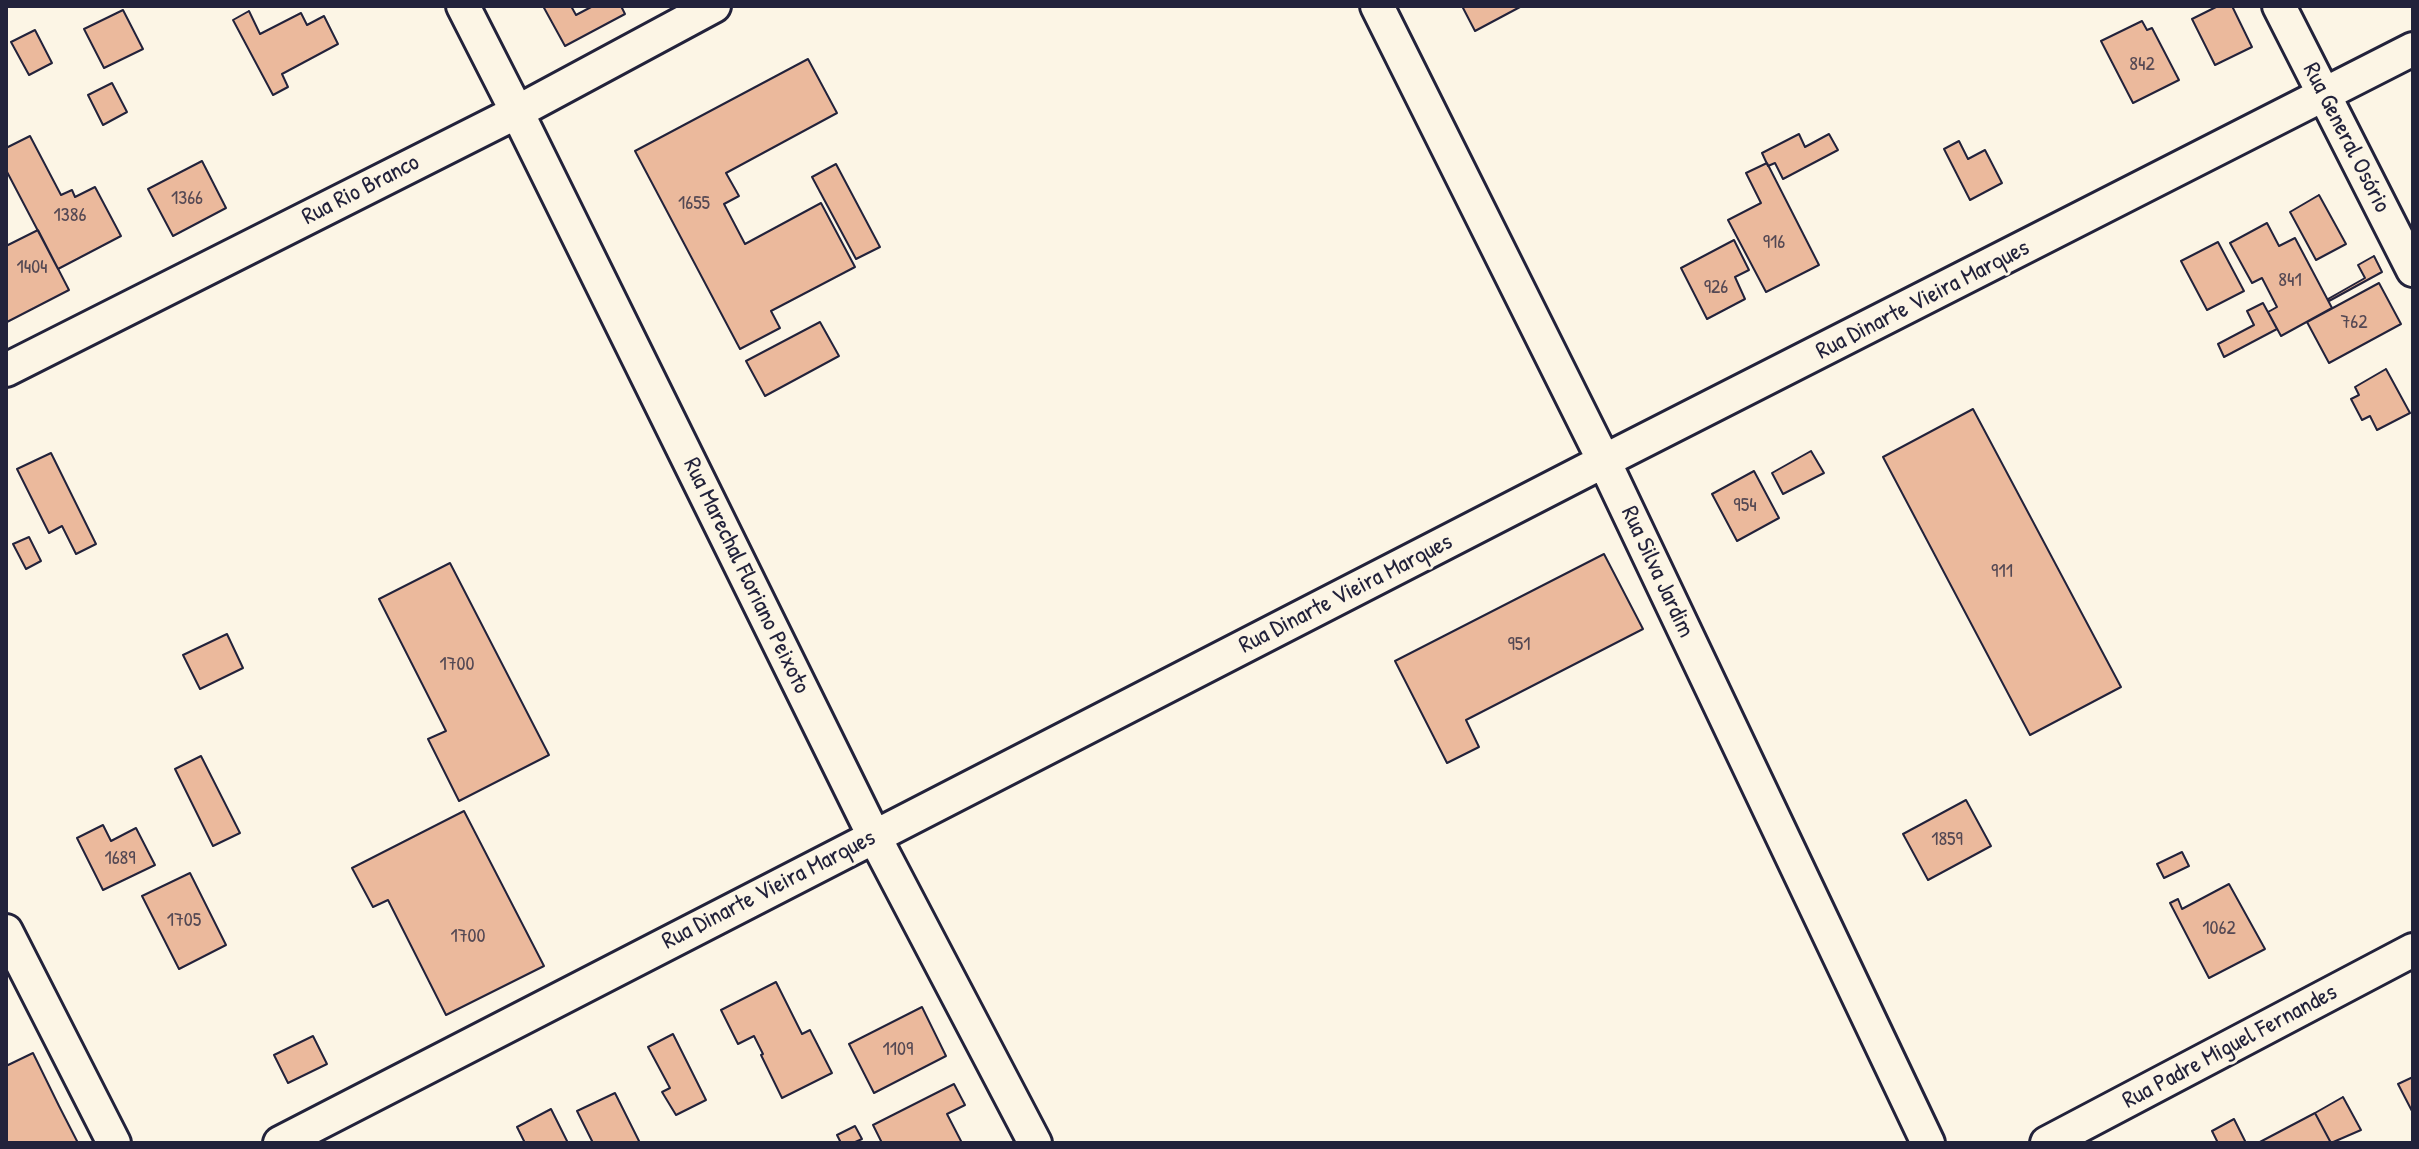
<!DOCTYPE html>
<html>
<head>
<meta charset="utf-8">
<style>
  body { margin:0 }
  #map { position:relative; width:2419px; height:1149px; overflow:hidden; background:#fcf5e5; font-family:"Patrick Hand",sans-serif }
  canvas { display:block }
  .frame { position:absolute; inset:0; border:8px solid #22223b; pointer-events:none }
</style>
</head>
<body>
<div id="map">
<canvas width="2419" height="1149"></canvas>
<div class="frame"></div>
</div>
<script>
const ctx = document.querySelector('canvas').getContext('2d');
ctx.lineJoin = 'round';
function fill(path, color) {
  ctx.fillStyle = color;
  ctx.fill(path, 'evenodd');
}
function toPath(rows) {
  const path = new Path2D();
  for (const r of rows) {
    path.moveTo(r[0], r[1]);
    for (let i = 2; i < r.length; i += 2) path.lineTo(r[i], r[i + 1]);
  }
  return path;
}
function trace(path, color, width, dash) {
  ctx.strokeStyle = color;
  ctx.lineWidth = width;
  ctx.lineCap = dash ? 'butt' : 'round';
  ctx.setLineDash(dash || []);
  ctx.stroke(path);
}
function write(font, color, halo, rows, align = 'center') {
  ctx.font = font + ' "Patrick Hand",sans-serif';
  ctx.lineWidth = 6;
  ctx.setLineDash([]);
  ctx.textBaseline = 'middle';
  ctx.strokeStyle = halo;
  ctx.fillStyle = color;
  for (const [text, x, y, turn = 0] of rows) {
    ctx.save();
    ctx.translate(x, y);
    ctx.rotate((+turn || 0) * Math.PI / 180);
    ctx.textAlign = isNaN(turn) ? turn : align;
    if (halo) ctx.strokeText(text, 0, 0);
    ctx.fillText(text, 0, 0);
    ctx.restore();
  }
}
const building = toPath([
  [543,6,571,6,576,15,593,6,621,6,625,14,565,46,543,6],
  [1462,6,1519,6,1520,7,1475,31,1462,6],
  [2218,6,2232,6,2252,47,2215,65,2192,19,2218,6],
  [123,10,143,49,104,68,84,29,123,10],
  [249,11,260,34,301,13,307,25,324,16,338,44,282,74,288,87,273,95,233,20,249,11],
  [2142,21,2147,30,2152,28,2179,80,2133,103,2101,41,2142,21],
  [35,30,52,63,29,75,11,42,35,30],
  [808,59,837,113,726,173,739,196,724,204,745,244,821,203,855,267,771,311,780,328,740,349,635,151,808,59],
  [112,83,127,112,103,125,88,95,112,83],
  [1799,134,1805,147,1829,134,1838,150,1783,179,1775,163,1768,166,1762,153,1799,134],
  [30,136,61,195,72,190,75,197,95,187,121,236,58,269,6,170,6,148,30,136],
  [1959,141,1968,159,1985,150,2002,183,1970,200,1944,149,1959,141],
  [202,161,226,208,173,236,148,189,202,161],
  [1767,163,1819,265,1766,292,1728,220,1761,203,1746,173,1767,163],
  [836,164,880,247,856,259,812,177,836,164],
  [2319,195,2346,244,2316,260,2290,212,2319,195],
  [2267,223,2279,246,2295,238,2332,308,2281,336,2268,312,2277,307,2262,278,2252,283,2230,243,2267,223],
  [38,230,69,290,7,322,6,246,38,230],
  [1734,240,1749,270,1735,277,1745,299,1707,319,1681,268,1734,240],
  [2218,242,2244,291,2207,310,2181,261,2218,242],
  [2374,256,2382,272,2329,301,2328,299,2365,278,2358,265,2374,256],
  [2379,283,2401,324,2329,363,2307,322,2379,283],
  [2263,303,2277,329,2224,357,2218,344,2254,325,2247,311,2263,303],
  [820,322,839,356,765,396,746,361,820,322],
  [2386,369,2410,413,2377,430,2370,416,2362,420,2351,399,2359,395,2355,387,2386,369],
  [1973,409,2121,687,2030,735,1883,457,1973,409],
  [1811,451,1824,473,1783,494,1772,473,1811,451],
  [51,453,96,544,76,554,62,526,49,533,17,469,51,453],
  [1754,471,1779,518,1737,541,1712,494,1754,471],
  [29,537,41,561,26,569,13,544,29,537],
  [1604,554,1643,629,1466,720,1479,747,1447,763,1395,661,1604,554],
  [450,563,549,755,459,801,428,739,446,731,379,599,450,563],
  [227,634,243,668,200,689,183,655,227,634],
  [201,756,240,833,213,846,175,769,201,756],
  [1966,800,1991,846,1928,880,1903,834,1966,800],
  [464,811,544,966,446,1015,388,900,373,907,352,868,464,811],
  [103,825,111,841,136,828,155,865,103,890,77,838,103,825],
  [2182,852,2189,866,2164,878,2157,864,2182,852],
  [190,873,226,945,179,969,142,896,190,873],
  [2229,884,2265,949,2209,978,2170,903,2178,899,2182,909,2229,884],
  [776,982,802,1034,810,1030,832,1073,782,1098,761,1055,763,1054,754,1036,738,1044,721,1010,776,982],
  [922,1007,946,1056,874,1093,849,1044,922,1007],
  [673,1034,706,1100,676,1115,662,1092,670,1088,648,1047,673,1034],
  [313,1036,327,1064,288,1083,274,1055,313,1036],
  [33,1053,59,1106,78,1143,6,1143,6,1066,33,1053],
  [2413,1077,2413,1113,2398,1084,2413,1077],
  [954,1084,965,1105,947,1114,962,1143,882,1143,873,1125,954,1084],
  [615,1093,640,1143,593,1143,577,1111,615,1093],
  [2343,1097,2361,1130,2331,1143,2315,1113,2343,1097],
  [551,1109,568,1143,525,1143,517,1127,551,1109],
  [2315,1113,2331,1143,2258,1143,2315,1113],
  [2234,1119,2246,1143,2218,1143,2212,1131,2234,1119],
  [855,1126,862,1139,853,1143,841,1143,837,1135,855,1126]
]);
fill(building, '#ebb99c');
trace(building, '#22223b', 2);
const minor = toPath([
  [463,6,517,112,874,836,1035,1143],
  [1377,6,1604,461,1928,1143],
  [2279,6,2413,270],
  [6,370,517,112,714,6],
  [6,931,114,1143],
  [280,1143,1604,461,2413,49],
  [2047,1143,2413,950]
]);
trace(minor, '#22223b', 38);
trace(minor, '#fcf5e5', 32);
write('20px', '#544853', null, [
  ["842",2142,65],
  ["1366",187,199],
  ["1655",694,204],
  ["1386",70,216],
  ["916",1774,243],
  ["1404",32,268],
  ["841",2290,281],
  ["926",1716,288],
  ["762",2354,323],
  ["954",1745,506],
  ["911",2002,572],
  ["951",1519,645],
  ["1700",457,665],
  ["1859",1947,840],
  ["1689",120,859],
  ["1705",184,921],
  ["1062",2219,929],
  ["1700",468,937],
  ["1109",898,1050]
]);
write('24px', '#22223b', '#fcf5e5', [
  ["Rua General Osório",2346,138,63],
  ["Rua Rio Branco",361,190,-27],
  ["Rua Dinarte Vieira Marques",1923,300,-27],
  ["Rua Silva Jardim",1657,572,65],
  ["Rua Marechal Floriano Peixoto",746,576,64],
  ["Rua Dinarte Vieira Marques",1346,594,-27],
  ["Rua Dinarte Vieira Marques",769,890,-27],
  ["Rua Padre Miguel Fernandes",2230,1047,-28]
]);
</script>
</body>
</html>
